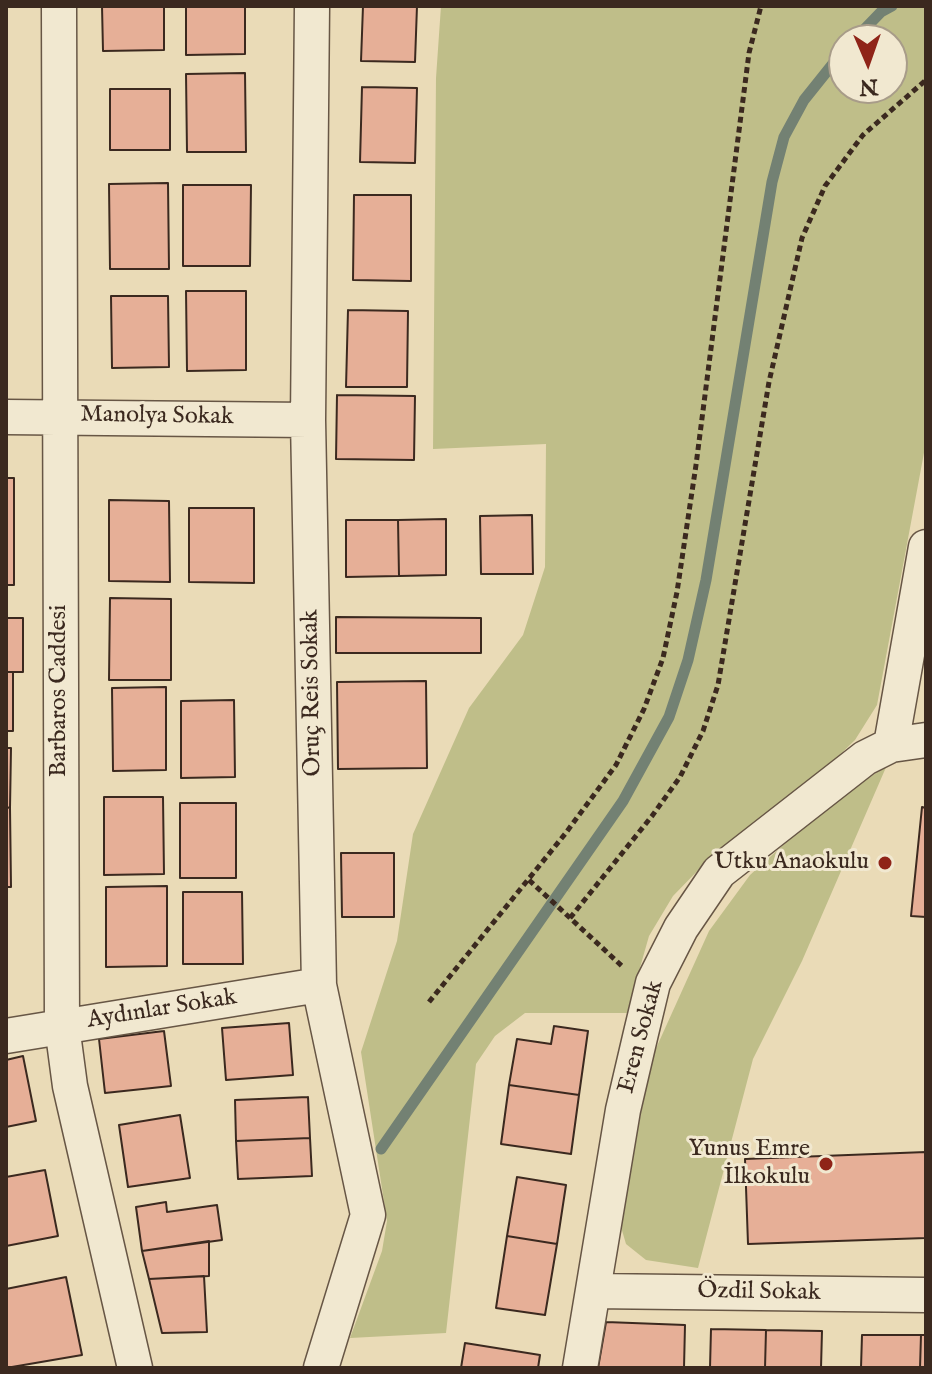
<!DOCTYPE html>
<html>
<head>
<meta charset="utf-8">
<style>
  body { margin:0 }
  #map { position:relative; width:932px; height:1374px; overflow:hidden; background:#eadbb7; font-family:"IM FELL English",serif }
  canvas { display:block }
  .frame { position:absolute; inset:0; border:8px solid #3b291f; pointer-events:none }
  .north { position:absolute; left:828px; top:24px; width:80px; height:80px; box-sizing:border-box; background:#f1e8d0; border:2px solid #a89c89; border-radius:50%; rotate:178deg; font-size:22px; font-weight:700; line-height:32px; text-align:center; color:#3b291f }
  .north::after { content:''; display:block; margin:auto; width:28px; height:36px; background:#8f2418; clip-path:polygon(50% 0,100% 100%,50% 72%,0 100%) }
</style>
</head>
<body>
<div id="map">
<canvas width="932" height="1374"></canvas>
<div class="frame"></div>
<div class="north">N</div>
</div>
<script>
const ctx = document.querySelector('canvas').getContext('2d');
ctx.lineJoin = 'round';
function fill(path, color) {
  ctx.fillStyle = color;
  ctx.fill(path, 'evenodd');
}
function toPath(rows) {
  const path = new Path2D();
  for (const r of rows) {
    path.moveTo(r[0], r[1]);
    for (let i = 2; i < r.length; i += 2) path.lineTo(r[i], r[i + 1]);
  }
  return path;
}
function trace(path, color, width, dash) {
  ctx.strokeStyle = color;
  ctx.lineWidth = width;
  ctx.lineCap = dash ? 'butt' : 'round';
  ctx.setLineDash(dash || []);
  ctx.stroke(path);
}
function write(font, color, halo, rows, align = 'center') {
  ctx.font = font + ' "IM FELL English",serif';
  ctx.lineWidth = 6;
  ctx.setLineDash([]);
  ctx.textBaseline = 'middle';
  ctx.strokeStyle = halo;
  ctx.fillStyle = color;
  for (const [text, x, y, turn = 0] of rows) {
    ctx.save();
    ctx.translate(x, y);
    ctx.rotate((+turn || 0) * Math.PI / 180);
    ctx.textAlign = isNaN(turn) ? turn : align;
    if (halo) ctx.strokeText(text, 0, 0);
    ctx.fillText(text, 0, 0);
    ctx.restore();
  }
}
fill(toPath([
  [441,6,926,6,926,442,877,705,855,740,825,769,710,858,673,896,649,936,627,1013,525,1013,495,1036,476,1064,446,1333,350,1338,382,1251,387,1221,361,1052,397,941,413,834,469,708,523,635,545,567,546,444,433,449,436,78],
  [844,40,892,40,892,88,844,88],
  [887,765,802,961,753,1059,698,1268,646,1260,626,1244,621,1227,625,1190,653,1055,709,931,750,875,812,819]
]), '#bfbe89');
trace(toPath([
  [854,40,881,12,892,6],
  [381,1149,623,801,669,717,688,660,706,580,772,182,784,137,804,100,844,50]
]), '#738173', 11);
const building = toPath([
  [102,6,164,6,164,50,103,51,102,6],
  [186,6,245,6,245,54,186,55,186,6],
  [363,6,417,6,415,62,361,61,363,6],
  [245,73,246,152,187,152,186,74,245,73],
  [362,87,417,88,415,163,360,162,362,87],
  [110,89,170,89,170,150,110,150,110,89],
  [168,183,169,269,110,269,109,184,168,183],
  [183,185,251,185,250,266,183,266,183,185],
  [354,195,411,195,411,281,353,280,354,195],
  [186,291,246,291,246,370,187,371,186,291],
  [111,296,168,296,169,367,112,368,111,296],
  [348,310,408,311,407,387,346,387,348,310],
  [337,395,415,396,414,460,336,459,337,395],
  [6,478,14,478,14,585,6,585,6,478],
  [109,500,169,501,170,582,109,581,109,500],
  [189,508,254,508,254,583,189,582,189,508],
  [532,515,533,574,481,574,480,516,532,515],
  [446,519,446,575,399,576,398,520,446,519],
  [346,520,398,520,399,576,346,577,346,520],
  [110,598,171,599,171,680,109,680,110,598],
  [336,617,481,618,481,653,336,653,336,617],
  [6,618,23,618,23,672,6,672,6,618],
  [6,672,13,672,13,731,6,731,6,672],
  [426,681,427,768,338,769,337,682,426,681],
  [166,687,166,770,113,771,112,688,166,687],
  [234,700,235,777,181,778,181,701,234,700],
  [6,748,11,748,10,808,6,807,6,748],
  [104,797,163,797,164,874,104,875,104,797],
  [180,803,236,803,236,878,180,878,180,803],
  [6,807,10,808,11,887,6,887,6,807],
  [922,807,926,808,926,917,911,916,922,807],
  [341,853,394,853,394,917,342,917,341,853],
  [167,886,167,966,106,967,106,887,167,886],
  [183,892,242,892,243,964,183,964,183,892],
  [289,1023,293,1075,226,1080,222,1028,289,1023],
  [554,1026,588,1031,579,1095,509,1085,517,1039,551,1044,554,1026],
  [164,1031,171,1086,105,1093,99,1039,164,1031],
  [23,1056,36,1121,6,1127,6,1060,23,1056],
  [509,1085,579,1095,571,1154,501,1144,509,1085],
  [308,1097,310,1138,236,1141,235,1100,308,1097],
  [180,1115,190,1178,128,1187,119,1125,180,1115],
  [310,1138,312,1176,238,1179,236,1141,310,1138],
  [926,1152,926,1238,748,1244,745,1159,926,1152],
  [45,1170,58,1236,6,1246,6,1177,45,1170],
  [517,1177,566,1185,557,1244,507,1236,517,1177],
  [166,1202,167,1212,217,1205,222,1240,142,1251,136,1207,166,1202],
  [507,1236,557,1244,545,1315,496,1308,507,1236],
  [209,1241,209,1276,149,1279,142,1251,209,1241],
  [204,1276,207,1332,162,1333,149,1279,204,1276],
  [66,1277,82,1355,6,1368,6,1289,66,1277],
  [606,1322,685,1325,684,1368,598,1368,606,1322],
  [711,1329,766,1330,765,1368,710,1368,711,1329],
  [766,1330,822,1331,821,1368,765,1368,766,1330],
  [862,1335,921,1335,920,1368,861,1368,862,1335],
  [921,1335,926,1335,926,1368,920,1368,921,1335],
  [465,1343,540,1355,538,1368,461,1368,465,1343]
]);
fill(building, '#e6af97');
trace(building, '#3b291f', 2);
const minor = toPath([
  [59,6,62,1026,70,1086,135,1368],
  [312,6,308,420,319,985,368,1215,321,1368],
  [6,417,308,420],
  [891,745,926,547],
  [6,1036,319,985],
  [593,1291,926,1295],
  [580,1368,623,1110,641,1033,653,983,681,928,719,872,824,790,865,758,891,745,926,740]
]);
trace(minor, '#675645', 37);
trace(toPath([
  [529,880,623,967],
  [570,918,652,816,680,777,703,731,718,685,769,382,802,238,825,186,863,135,926,80],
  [429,1002,565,834,616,765,644,709,663,658,677,592,696,465,749,53,761,6]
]), '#3b291f', 5, [6, 4]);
trace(minor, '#f1e8d0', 34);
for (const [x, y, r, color] of [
  [885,863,8,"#8f2418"],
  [826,1164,8,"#8f2418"]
]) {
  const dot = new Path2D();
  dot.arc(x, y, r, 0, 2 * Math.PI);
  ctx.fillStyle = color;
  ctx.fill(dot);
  trace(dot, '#f1e8d0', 3);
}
write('24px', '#3b291f', '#f1e8d0', [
  ["Manolya Sokak",157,417,1],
  ["Barbaros Caddesi",60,691,-90],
  ["Oruç Reis Sokak",313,693,-91],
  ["Aydınlar Sokak",162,1010,-9],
  ["Eren Sokak",642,1037,-75],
  ["Özdil Sokak",759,1293,1]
]);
write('24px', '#3b291f', '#f1e8d0', [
  ["Utku Anaokulu",869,863],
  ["Yunus Emre",810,1150],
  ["İlkokulu",810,1178]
], 'right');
</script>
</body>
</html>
